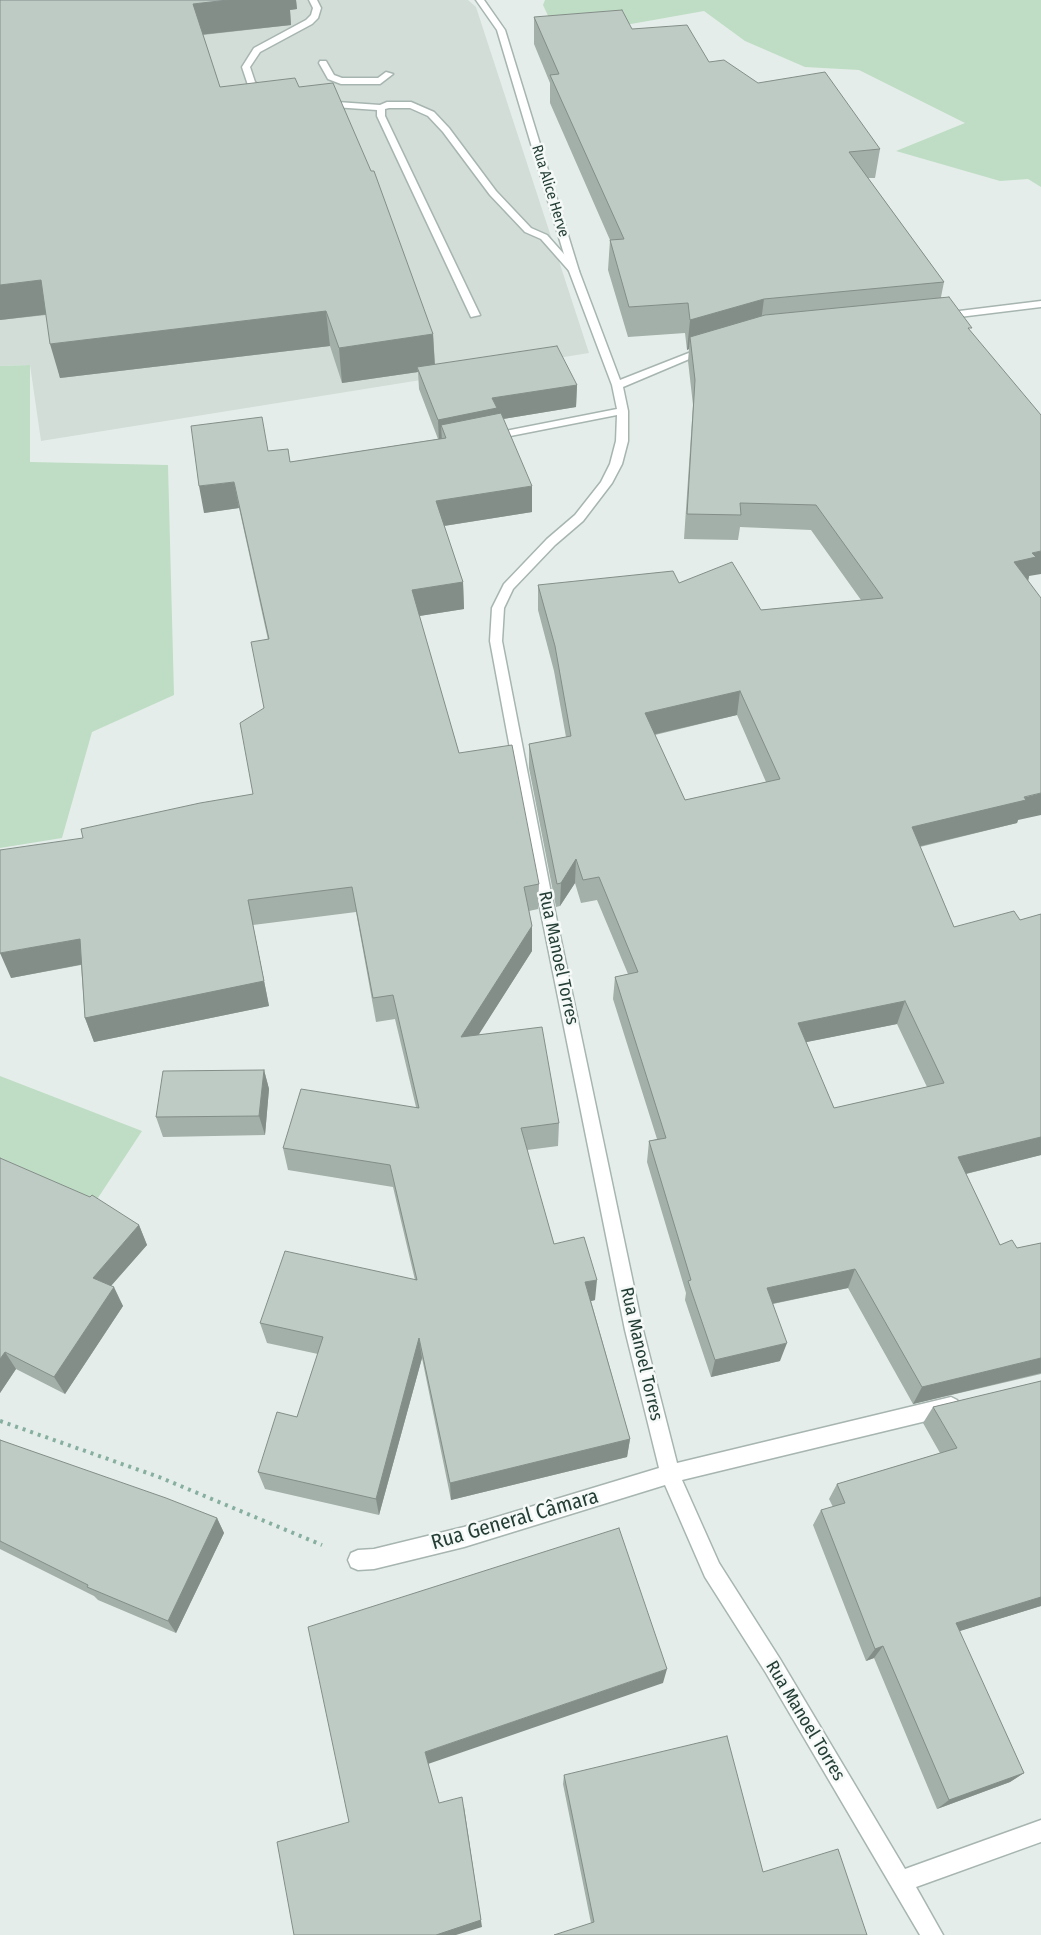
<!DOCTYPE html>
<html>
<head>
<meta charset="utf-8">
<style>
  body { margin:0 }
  canvas { display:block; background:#e4ede9 }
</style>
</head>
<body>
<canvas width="1041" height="1935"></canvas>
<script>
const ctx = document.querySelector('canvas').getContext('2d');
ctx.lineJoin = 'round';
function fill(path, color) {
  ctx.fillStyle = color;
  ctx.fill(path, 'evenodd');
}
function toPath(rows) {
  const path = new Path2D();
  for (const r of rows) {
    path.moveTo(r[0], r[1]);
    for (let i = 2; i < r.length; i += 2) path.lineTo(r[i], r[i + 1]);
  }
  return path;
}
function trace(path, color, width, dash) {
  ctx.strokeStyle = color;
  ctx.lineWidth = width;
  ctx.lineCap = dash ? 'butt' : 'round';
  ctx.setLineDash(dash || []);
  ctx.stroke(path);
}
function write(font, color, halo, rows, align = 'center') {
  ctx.font = font + ' "Fira Sans Condensed",sans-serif';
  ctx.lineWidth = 5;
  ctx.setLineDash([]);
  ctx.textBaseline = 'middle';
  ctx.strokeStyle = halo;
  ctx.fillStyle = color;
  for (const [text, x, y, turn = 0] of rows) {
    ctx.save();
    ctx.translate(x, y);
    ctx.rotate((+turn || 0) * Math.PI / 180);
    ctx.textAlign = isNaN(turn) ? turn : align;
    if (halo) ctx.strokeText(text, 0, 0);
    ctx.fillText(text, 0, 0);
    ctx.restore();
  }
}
fill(toPath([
  [0,0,468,0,476,7,589,353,41,441,30,365,0,366]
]), '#d3ddd8');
fill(toPath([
  [545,0,1041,0,1041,187,1028,179,1000,181,896,151,965,123,859,70,805,67,745,41,704,11,558,37,543,5],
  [30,365,30,462,168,465,174,695,92,732,62,838,0,848,0,366],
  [0,1076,142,1131,94,1204,0,1160]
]), '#bfddc5');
const service = toPath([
  [309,0,317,0,321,8,318,18,312,24,260,52,250,67,255,82,273,95,266,97,248,85,242,67,254,48,306,20,311,15,313,8,309,0],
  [320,61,326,61,334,75,342,78,378,78,386,72,393,74,380,84,341,84,328,79,319,63,320,61],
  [323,101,380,105,387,102,411,102,434,112,449,128,496,191,531,228,547,235,579,271,571,273,541,239,525,232,490,195,443,132,428,116,410,108,389,108,385,109,385,116,480,315,471,317,377,116,377,110,320,106,319,104,323,101]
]);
const minor = toPath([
  [476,0,484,0,505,30,579,271,620,380,704,347,712,347,713,349,623,387,628,411,628,441,622,464,612,483,583,521,555,545,513,589,504,608,502,641,550,888,643,1330,677,1463,951,1397,957,1400,960,1406,957,1412,951,1415,682,1480,719,1563,780,1659,905,1869,1041,1820,1041,1842,916,1887,943,1935,920,1935,766,1673,705,1577,665,1485,464,1547,374,1569,358,1570,351,1567,348,1560,351,1553,358,1550,374,1549,464,1527,659,1468,625,1330,536,888,490,641,492,608,504,584,547,539,575,515,601,482,610,464,616,441,617,415,490,440,484,437,490,434,617,409,612,385,569,271,497,30,476,0],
  [1041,301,1041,307,943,319,938,316,943,313,1041,301]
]);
trace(service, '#a7b5b0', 3);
trace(minor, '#a7b5b0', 3);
trace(toPath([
  [0,1421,159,1477,322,1545]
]), '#87afa0', 4, [3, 5]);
fill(service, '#fff');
fill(minor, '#fff');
fill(toPath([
  [0,0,296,0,297,9,290,10,291,25,203,35,220,87,299,87,433,334,435,364,577,385,576,407,503,419,532,512,444,526,463,582,464,609,419,616,459,753,539,884,538,909,529,911,532,926,532,951,478,1035,559,1123,558,1146,527,1150,554,1244,595,1300,591,1301,630,1439,627,1457,451,1500,422,1358,379,1515,265,1489,258,1472,297,1417,318,1354,267,1343,260,1323,415,1280,393,1187,288,1170,283,1148,416,1107,395,1019,376,1022,356,912,253,925,269,1006,94,1042,85,1018,81,965,11,978,83,838,253,794,264,708,268,640,239,508,204,513,268,451,290,462,438,439,419,389,418,372,342,383,330,346,60,378,46,315,0,320],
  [534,17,632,29,758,83,880,149,875,178,868,178,944,282,941,297,971,332,1029,576,1028,580,1018,820,1017,823,920,847,954,927,1020,920,1041,914,1041,1155,966,1174,1000,1245,1017,1248,1041,1243,1041,1374,913,1404,848,1288,773,1304,780,1361,711,1377,685,1300,686,1293,647,1162,649,1141,657,1139,613,999,615,977,628,974,597,900,581,903,575,883,560,906,556,907,529,768,529,744,566,737,554,671,538,610,538,585,679,583,761,610,861,600,811,530,740,527,738,540,684,539,693,405,688,361,689,349,687,350,685,333,628,337,608,270,610,240,550,103,550,83,534,44],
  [737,715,766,782,685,800,655,735],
  [897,1024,927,1087,834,1108,806,1042],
  [264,1070,269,1089,265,1135,163,1137,156,1117],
  [0,1158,139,1225,147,1245,111,1286,123,1306,65,1394,16,1369,0,1393],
  [1041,1381,1041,1606,959,1631,1024,1773,1010,1782,937,1809,874,1658,866,1661,813,1525,821,1510,833,1507,829,1499,837,1484,940,1453,923,1423,933,1407],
  [0,1440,217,1518,224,1533,176,1633,98,1600,94,1596,0,1549],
  [564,1775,763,1872,591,1923,563,1784]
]), '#a3afa9');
fill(toPath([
  [228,0,296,0,297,9,290,10,291,25,198,35,193,4],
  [41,280,50,314,0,320,0,285],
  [764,299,760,329,690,337,689,349,687,350,690,320],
  [326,311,330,346,60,378,50,344],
  [433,334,435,369,417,367,418,372,342,383,339,348],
  [577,385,576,407,497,420,446,438,441,425,442,441,439,442,438,420,492,398],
  [234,482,239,508,204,513,199,486],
  [532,486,532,512,437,527,436,501],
  [1041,551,1041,574,1029,576,1028,582,1014,562,1032,553],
  [463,582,464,609,413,617,412,590],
  [740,691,737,715,643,737,645,713],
  [1041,793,1041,815,1018,820,1017,823,904,850,912,827],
  [576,859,575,883,560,906,561,883],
  [248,900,269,1006,94,1042,85,1018],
  [532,926,532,951,462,1061,461,1037],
  [80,939,89,963,11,978,0,953],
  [905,1001,897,1024,792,1045,798,1023],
  [264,1070,269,1089,265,1135,259,1116],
  [1041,1137,1041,1155,949,1178,958,1157],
  [139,1225,147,1245,102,1296,93,1278],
  [855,1269,848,1288,761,1306,767,1288],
  [597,1280,595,1300,584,1303,585,1282],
  [114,1287,123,1306,65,1394,54,1377],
  [419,1338,422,1358,379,1515,376,1499],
  [787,1343,780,1361,711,1377,715,1360],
  [5,1352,16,1369,0,1393,0,1359],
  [1041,1358,1041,1373,913,1404,922,1387],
  [630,1439,627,1457,451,1500,450,1483],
  [217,1518,224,1533,176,1633,168,1621],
  [1041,1597,1041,1606,944,1636,956,1623],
  [883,1646,874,1658,866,1661,875,1649],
  [667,1669,663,1683,428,1764,425,1752],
  [1024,1773,1010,1782,937,1809,949,1800],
  [464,1807,482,1927,456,1935,436,1935]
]), '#848e89');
const building = toPath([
  [0,0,228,0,193,4,220,87,295,78,299,87,333,83,371,171,374,171,433,334,339,348,326,311,50,344,41,280,0,285,0,0],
  [622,10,632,29,687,25,709,62,724,60,758,83,825,72,880,149,849,152,944,282,764,299,690,320,688,303,629,307,610,240,624,239,550,75,559,74,534,17,622,10],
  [949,297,972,328,968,328,1041,415,1041,551,1032,553,1036,557,1014,562,1041,598,1041,793,1024,797,1026,800,912,827,954,927,1014,911,1020,920,1041,914,1041,1137,958,1157,1000,1245,1012,1240,1017,1248,1041,1243,1041,1358,922,1387,855,1269,767,1288,787,1343,715,1360,688,1281,691,1280,649,1141,666,1138,615,977,638,972,599,877,583,880,576,859,561,883,557,884,529,744,571,736,555,646,538,585,673,571,679,583,732,562,761,610,883,598,816,505,740,503,741,515,687,514,695,380,690,337,765,315,949,297],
  [740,691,780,779,685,800,645,713,740,691],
  [905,1001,944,1083,834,1108,798,1023,905,1001],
  [557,346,577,385,492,398,497,408,438,420,417,367,557,346],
  [501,413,532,486,436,501,463,582,412,590,459,753,512,745,539,884,524,887,532,926,461,1037,542,1027,559,1123,521,1128,554,1244,584,1237,597,1280,585,1282,630,1439,450,1483,419,1338,376,1499,258,1472,277,1412,297,1417,323,1337,260,1323,285,1251,417,1280,390,1165,283,1148,301,1089,419,1108,393,995,373,998,352,887,248,900,264,981,85,1018,80,939,0,953,0,850,83,838,81,829,200,803,253,794,240,723,264,708,251,642,269,639,234,482,199,486,191,426,262,417,268,451,288,449,290,462,446,438,441,425,501,413],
  [264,1070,259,1116,156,1117,163,1071,264,1070],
  [0,1158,90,1197,92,1195,139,1225,93,1278,114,1287,54,1377,5,1352,0,1359,0,1158],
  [1041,1381,1041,1597,956,1623,1024,1773,949,1800,883,1646,875,1649,821,1510,845,1503,837,1484,957,1448,933,1407,1041,1381],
  [0,1440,166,1498,217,1518,168,1621,87,1587,88,1585,0,1541,0,1440],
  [619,1528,667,1669,425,1752,439,1803,462,1797,481,1920,436,1935,294,1935,277,1842,349,1822,308,1627,619,1528],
  [727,1736,763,1872,838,1849,867,1935,554,1935,594,1922,564,1775,727,1736]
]);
fill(building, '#bdcbc4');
trace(building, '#848e89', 1);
write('15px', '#243e36', '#f5f9f7', [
  ["Rua Alice Herve",550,191,73]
]);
write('18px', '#243e36', '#f5f9f7', [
  ["Rua Manoel Torres",558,958,78],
  ["Rua Manoel Torres",641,1354,77],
  ["Rua Manoel Torres",805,1721,59]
]);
write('21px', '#243e36', '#f5f9f7', [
  ["Rua General Câmara",515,1520,-16]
]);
</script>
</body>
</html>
